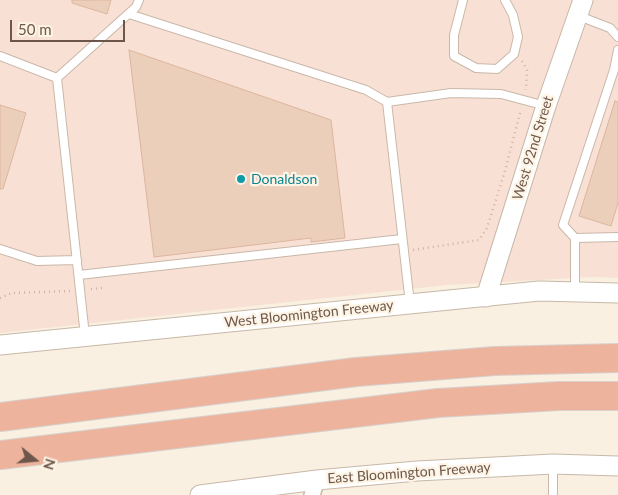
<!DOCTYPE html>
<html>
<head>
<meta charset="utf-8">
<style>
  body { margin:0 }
  #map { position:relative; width:618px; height:495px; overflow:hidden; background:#f9f0e1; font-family:Lato,sans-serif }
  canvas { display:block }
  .north { position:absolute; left:10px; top:435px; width:50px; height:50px; -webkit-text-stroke:4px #fdf4e6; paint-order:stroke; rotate:107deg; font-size:14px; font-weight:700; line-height:20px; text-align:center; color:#6d574a }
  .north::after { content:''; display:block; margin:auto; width:18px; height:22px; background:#6d574a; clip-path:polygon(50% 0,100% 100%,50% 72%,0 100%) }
  .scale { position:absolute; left:10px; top:20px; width:115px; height:22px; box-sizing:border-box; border:2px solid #6d574a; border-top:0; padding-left:6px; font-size:15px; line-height:18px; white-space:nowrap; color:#6d574a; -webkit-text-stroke:4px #fdf4e6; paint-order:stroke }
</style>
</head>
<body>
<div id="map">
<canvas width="618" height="495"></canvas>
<div class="north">N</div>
<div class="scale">50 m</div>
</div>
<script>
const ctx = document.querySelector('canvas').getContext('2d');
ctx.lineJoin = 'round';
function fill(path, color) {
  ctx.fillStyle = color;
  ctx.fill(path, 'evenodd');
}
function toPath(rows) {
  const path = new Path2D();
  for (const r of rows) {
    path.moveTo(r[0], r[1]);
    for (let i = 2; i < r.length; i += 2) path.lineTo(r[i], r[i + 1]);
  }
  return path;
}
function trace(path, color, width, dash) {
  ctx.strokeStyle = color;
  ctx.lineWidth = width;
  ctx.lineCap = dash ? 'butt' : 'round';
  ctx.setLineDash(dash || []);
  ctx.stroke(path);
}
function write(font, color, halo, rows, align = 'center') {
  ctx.font = font + ' Lato,sans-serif';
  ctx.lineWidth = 4.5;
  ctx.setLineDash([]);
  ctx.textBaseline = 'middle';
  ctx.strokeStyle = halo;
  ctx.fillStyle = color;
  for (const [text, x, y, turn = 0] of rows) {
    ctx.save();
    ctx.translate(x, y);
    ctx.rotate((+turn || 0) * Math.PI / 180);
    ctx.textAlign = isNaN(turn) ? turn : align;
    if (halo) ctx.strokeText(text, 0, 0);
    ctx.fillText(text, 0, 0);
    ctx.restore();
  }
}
fill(toPath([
  [0,0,618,0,618,278,593,277,448,285,0,333]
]), '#f9e0d5');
const building = toPath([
  [72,0,111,0,107,14,72,3,72,0],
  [129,50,331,120,345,238,311,242,311,238,154,257,129,50],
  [615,101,618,102,618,203,611,226,579,216,615,101],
  [0,105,26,113,3,189,0,189,0,105]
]);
fill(building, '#eccfbb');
trace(building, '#ddb69d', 1);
const service = toPath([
  [463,0,454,35,454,56,476,68,497,69,514,54,518,37,513,15,505,0],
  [129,14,366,90,387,102,410,304],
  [579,16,610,28,618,37],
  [0,56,57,78],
  [387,102,451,93,501,94,546,106],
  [575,238,618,237],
  [0,249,37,261,77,260],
  [79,275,402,239],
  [575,292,575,238,563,225,614,70,618,50],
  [85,336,57,78,136,7,139,0],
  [553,465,553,495]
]);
const minor = toPath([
  [312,495,317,480]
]);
const tertiary = toPath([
  [486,297,546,106,583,0],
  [0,345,539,291,618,293],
  [200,495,317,480,417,471,553,464,618,466]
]);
const motorway = toPath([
  [0,417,356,372,495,361,618,358],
  [0,455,438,403,559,396,618,396]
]);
trace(service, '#c8b8a9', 10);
trace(minor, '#c8b8a9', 18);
trace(tertiary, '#c8b8a9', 21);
trace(motorway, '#d6d0cc', 30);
trace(toPath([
  [522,61,527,70,526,90],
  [413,250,479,240,487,228,505,171,521,109],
  [91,289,102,288,102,284],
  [0,298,12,293,71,291]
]), '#d0b39f', 2.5, [1, 4]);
trace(service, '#fff', 8);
trace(minor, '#fff', 15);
trace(tertiary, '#fff', 19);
trace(motorway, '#eeb39d', 28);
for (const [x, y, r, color] of [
  [241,179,5,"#0f9aa8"]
]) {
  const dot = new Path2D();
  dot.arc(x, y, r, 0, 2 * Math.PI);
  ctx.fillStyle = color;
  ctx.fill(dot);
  trace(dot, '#fdf4e6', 2);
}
write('14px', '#6d574a', '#fdf4e6', [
  ["West 92nd Street",533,148,-73],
  ["West Bloomington Freeway",309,314,-6],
  ["East Bloomington Freeway",409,473,-4]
]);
write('14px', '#0d838f', '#fdf4e6', [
  ["Donaldson",251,179]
], 'left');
</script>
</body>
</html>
